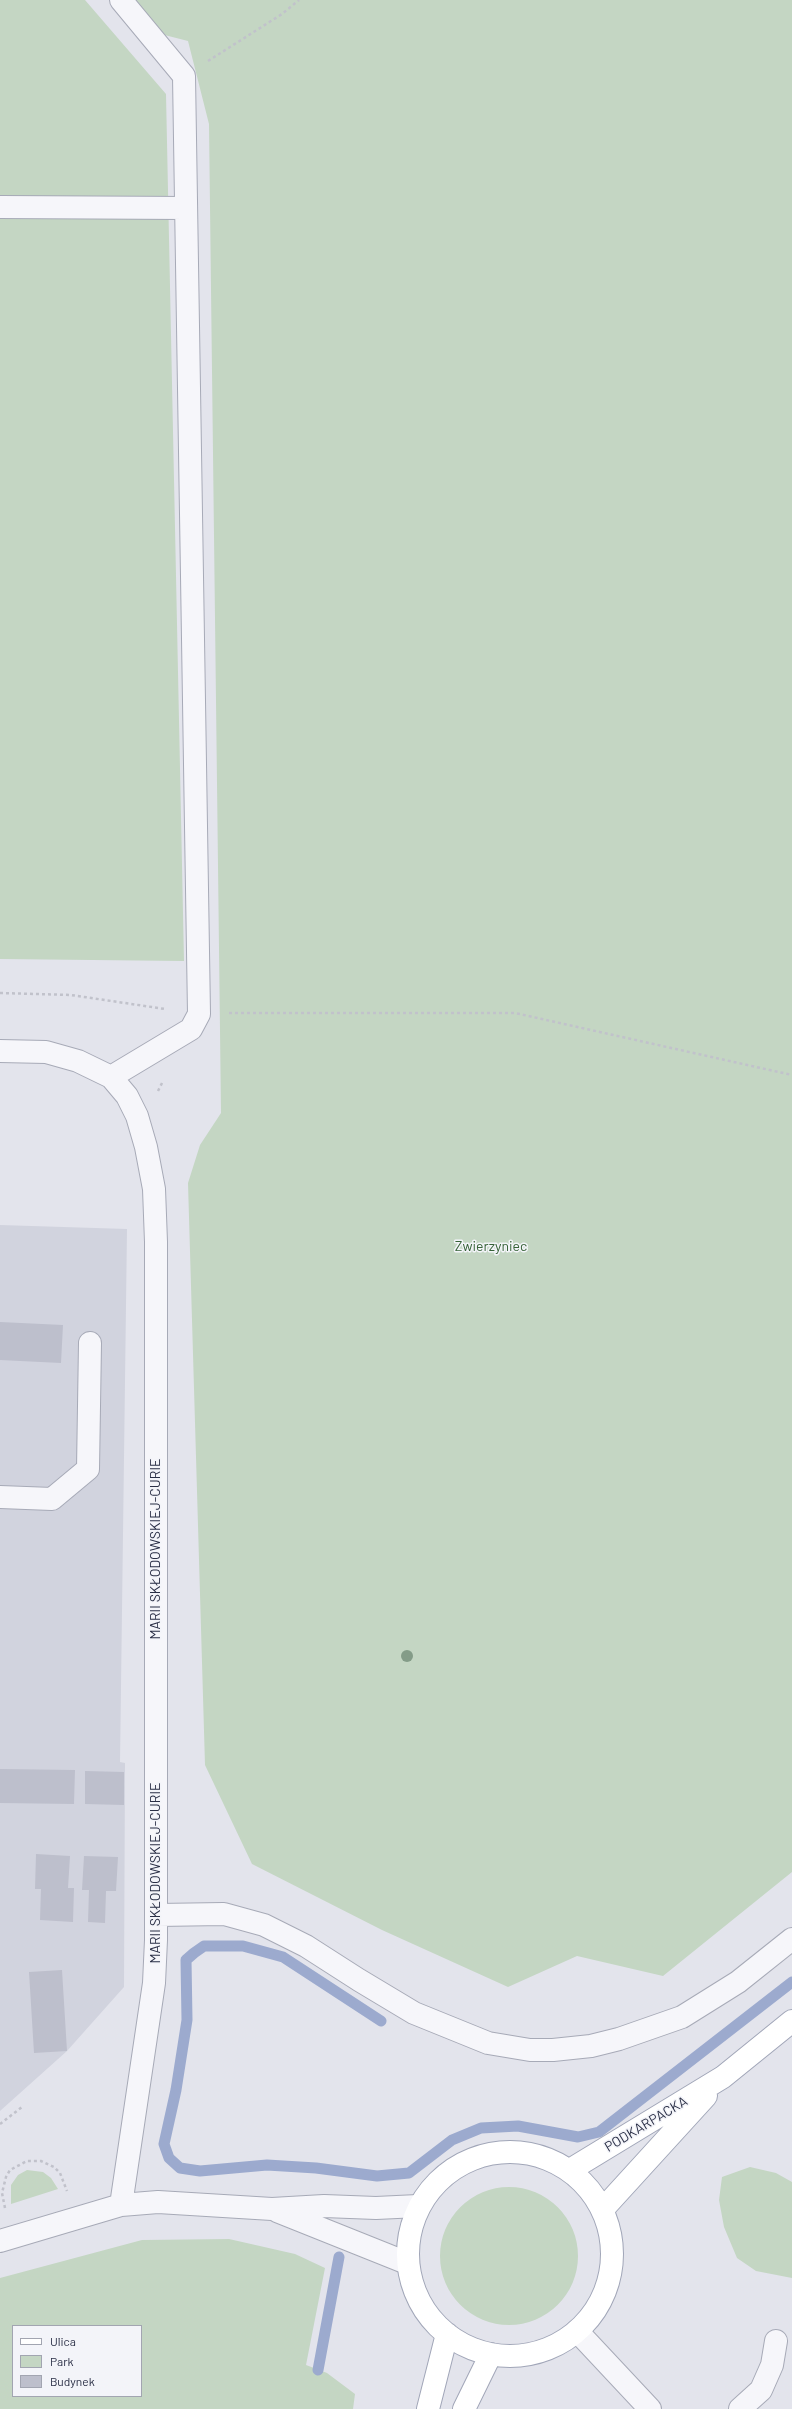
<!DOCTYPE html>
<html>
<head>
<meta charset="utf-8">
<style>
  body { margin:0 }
  #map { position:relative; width:792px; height:2409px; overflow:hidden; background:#e3e4ec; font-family:Barlow,sans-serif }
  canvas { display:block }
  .legend { position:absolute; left:12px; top:2325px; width:130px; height:72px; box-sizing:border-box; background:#f3f4f9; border:1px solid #a2a5b1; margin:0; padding:5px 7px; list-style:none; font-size:12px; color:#292e45 }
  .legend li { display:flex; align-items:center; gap:8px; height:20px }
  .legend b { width:20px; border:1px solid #a2a5b1 }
</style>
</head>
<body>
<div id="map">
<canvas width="792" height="2409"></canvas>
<ul class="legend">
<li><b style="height:5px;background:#fff"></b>Ulica</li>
<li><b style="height:11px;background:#c4d6c3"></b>Park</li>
<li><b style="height:11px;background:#bdbfcc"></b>Budynek</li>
</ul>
</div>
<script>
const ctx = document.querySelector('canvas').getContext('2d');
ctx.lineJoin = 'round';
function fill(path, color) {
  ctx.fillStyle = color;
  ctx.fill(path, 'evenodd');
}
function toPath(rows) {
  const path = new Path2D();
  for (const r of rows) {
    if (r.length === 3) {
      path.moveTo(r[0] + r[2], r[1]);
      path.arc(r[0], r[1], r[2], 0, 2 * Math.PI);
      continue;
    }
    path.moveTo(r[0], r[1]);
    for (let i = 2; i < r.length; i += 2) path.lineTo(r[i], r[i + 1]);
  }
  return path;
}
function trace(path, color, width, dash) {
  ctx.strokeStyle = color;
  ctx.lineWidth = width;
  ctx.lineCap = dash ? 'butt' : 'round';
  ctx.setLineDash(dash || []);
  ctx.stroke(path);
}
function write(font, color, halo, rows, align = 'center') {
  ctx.font = font + ' Barlow,sans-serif';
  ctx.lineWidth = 3;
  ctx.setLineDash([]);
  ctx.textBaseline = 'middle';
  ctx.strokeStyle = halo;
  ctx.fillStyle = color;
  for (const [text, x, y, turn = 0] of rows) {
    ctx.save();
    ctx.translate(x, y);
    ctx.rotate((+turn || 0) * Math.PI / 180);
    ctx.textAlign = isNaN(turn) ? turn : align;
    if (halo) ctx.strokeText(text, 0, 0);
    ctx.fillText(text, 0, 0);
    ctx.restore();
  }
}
fill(toPath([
  [0,1225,127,1229,120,1762,125,1763,124,1987,67,2051,0,2111]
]), '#d1d3de');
fill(toPath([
  [0,0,85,0,166,94,184,961,0,959],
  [117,0,792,0,792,1872,663,1976,577,1956,508,1987,382,1930,252,1864,205,1765,188,1183,200,1145,221,1113,209,124,188,41,145,30],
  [750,2167,776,2173,792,2182,792,2278,756,2271,737,2258,724,2227,719,2200,722,2177],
  [27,2170,43,2172,51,2178,58,2189,11,2204,11,2185,18,2175],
  [509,2256,69],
  [229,2239,295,2254,325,2268,306,2365,327,2373,355,2394,353,2409,0,2409,0,2278,142,2240],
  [13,2326,141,2326,141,2396,13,2396]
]), '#c4d6c3');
trace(toPath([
  [381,2021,283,1957,243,1946,204,1946,194,1953,186,1960,187,2020,176,2090,164,2144,169,2158,180,2168,200,2171,267,2165,316,2168,377,2176,409,2173,452,2140,481,2128,518,2126,578,2137,599,2132,792,1982],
  [318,2370,339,2257]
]), '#9caace', 11);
fill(toPath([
  [0,1322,63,1325,61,1363,0,1360],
  [0,1769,75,1770,74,1804,0,1803],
  [85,1771,124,1772,124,1805,85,1804],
  [36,1854,70,1856,68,1888,74,1888,73,1922,40,1920,41,1889,35,1889],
  [84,1856,118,1857,116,1891,106,1891,105,1923,88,1922,89,1890,82,1890],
  [62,1970,67,2051,34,2053,29,1972]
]), '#bdbfcc');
const minor = toPath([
  [0,207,186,208],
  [0,1051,46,1052,78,1061,111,1077,127,1096,137,1116,146,1147,154,1189,156,1242,156,1940,154,1983,121,2205],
  [111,1077,191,1029,199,1014,184,76,121,0],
  [0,1497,52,1499,88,1469,90,1343],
  [157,1915,224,1914,264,1925,306,1946,359,1980,414,2013,488,2043,530,2050,553,2050,591,2046,619,2039,682,2017,738,1982,792,1939],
  [277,2211,407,2263],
  [0,2241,121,2205,158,2202,272,2209,324,2206,376,2208,418,2206],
  [577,2331,650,2409],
  [740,2409,761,2390,772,2365,776,2341]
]);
const major = toPath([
  [510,2254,102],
  [570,2170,723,2077,792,2021],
  [603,2209,706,2096],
  [428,2409,447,2334],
  [464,2409,491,2354]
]);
trace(minor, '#a7aab7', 24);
trace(major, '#a1a6b8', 24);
trace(toPath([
  [208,61,282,14,299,0],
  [0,993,71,995,165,1009],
  [229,1013,515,1013,792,1075],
  [158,1091,163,1081],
  [0,2124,22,2107],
  [5,2208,2,2193,6,2177,10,2170,27,2161,41,2161,54,2167,60,2173,67,2191]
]), '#c1c2cb', 2.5, [3, 3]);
trace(minor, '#f6f6fa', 22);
trace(major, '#fff', 22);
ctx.fillStyle = '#849c88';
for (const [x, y] of [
  [407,1656]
]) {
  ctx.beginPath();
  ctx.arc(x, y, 6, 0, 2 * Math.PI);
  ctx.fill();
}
write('14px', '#366237', '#f3f4f9', [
  ["Zwierzyniec",491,1246]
]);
write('14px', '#292e45', '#f3f4f9', [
  ["MARII SKŁODOWSKIEJ-CURIE",155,1549,-90],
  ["MARII SKŁODOWSKIEJ-CURIE",155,1873,-90],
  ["PODKARPACKA",646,2124,-31]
]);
</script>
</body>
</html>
